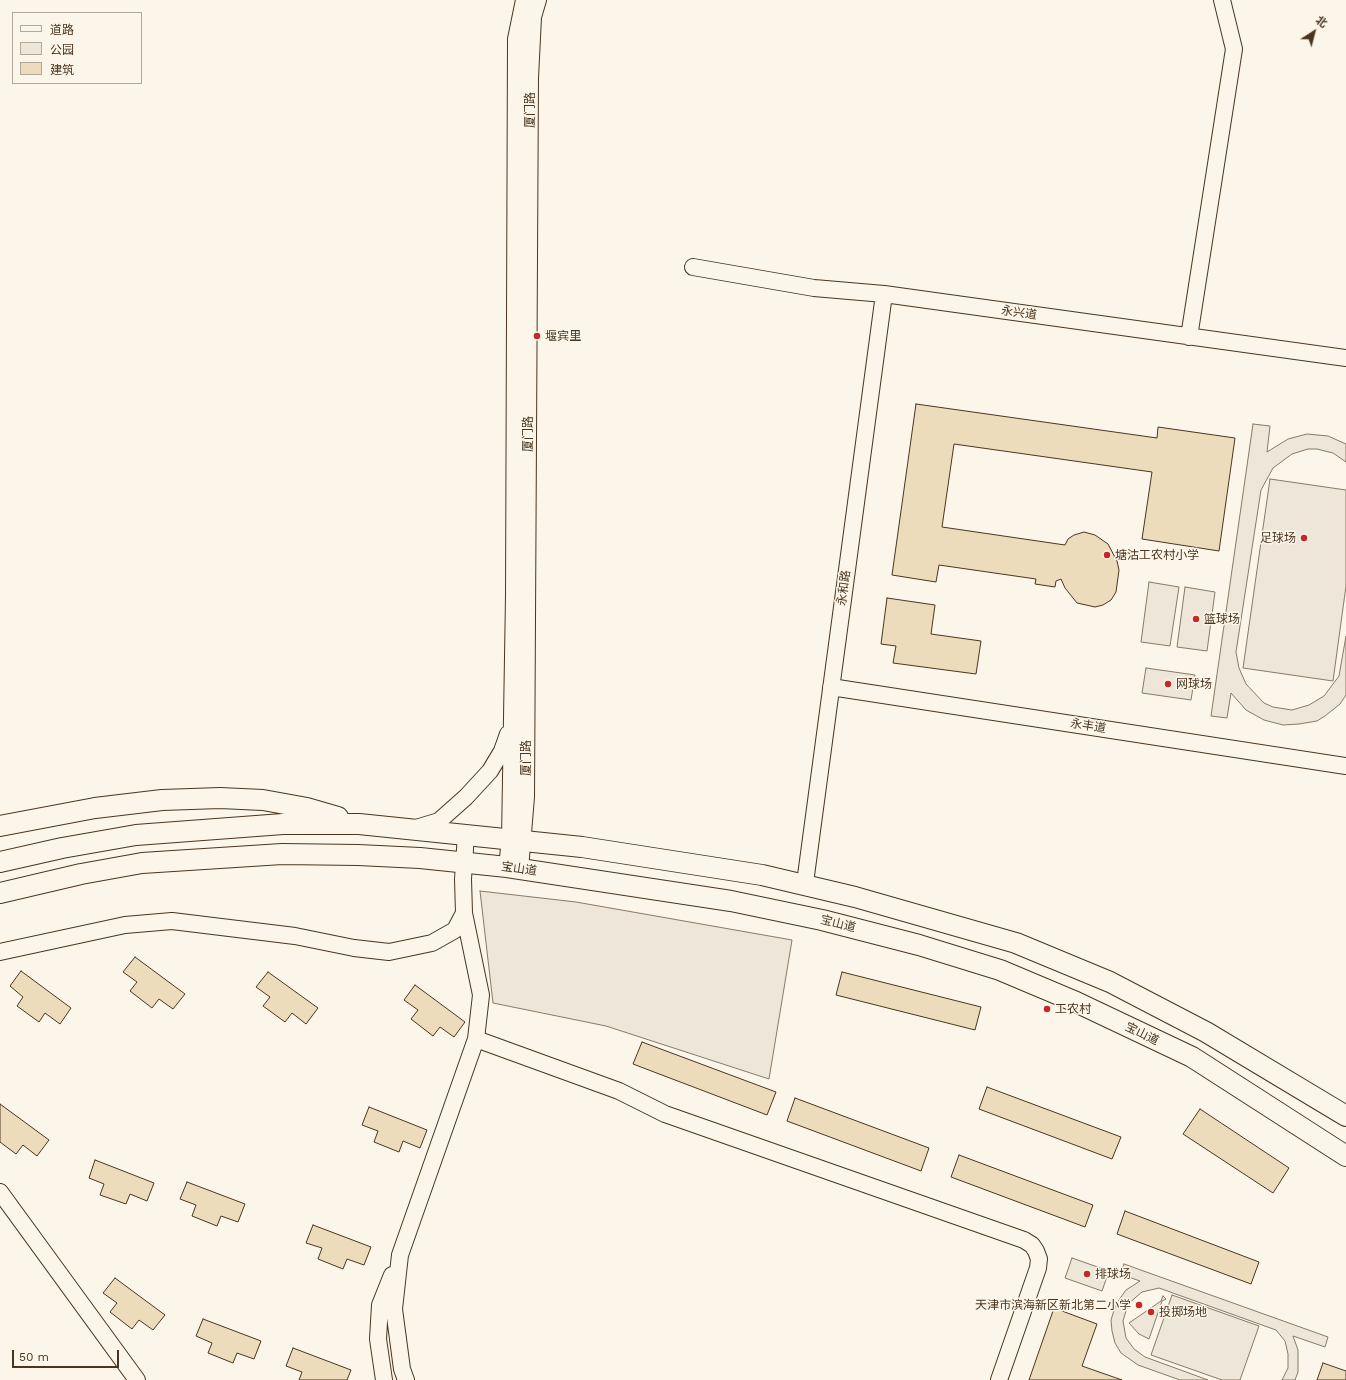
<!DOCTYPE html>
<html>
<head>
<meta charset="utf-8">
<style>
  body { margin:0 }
  #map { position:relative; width:1346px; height:1380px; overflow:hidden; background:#fbf6e9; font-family:"Work Sans","Noto Sans SC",sans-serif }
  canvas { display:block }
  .legend { position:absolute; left:12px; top:12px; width:130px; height:72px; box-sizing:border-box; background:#fbf6e9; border:1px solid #b4a999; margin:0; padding:5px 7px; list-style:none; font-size:12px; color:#4a3520 }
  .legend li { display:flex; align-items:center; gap:8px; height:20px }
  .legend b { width:20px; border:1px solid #b4a999 }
  .north { position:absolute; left:1294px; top:12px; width:40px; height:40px; -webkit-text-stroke:3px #fbf6e9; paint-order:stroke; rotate:36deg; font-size:11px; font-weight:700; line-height:16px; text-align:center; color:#4a3520 }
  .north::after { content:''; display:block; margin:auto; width:14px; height:18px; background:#4a3520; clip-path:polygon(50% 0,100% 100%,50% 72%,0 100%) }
  .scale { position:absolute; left:12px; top:1350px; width:107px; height:18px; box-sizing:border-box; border:2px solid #4a3520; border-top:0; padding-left:5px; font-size:12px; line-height:14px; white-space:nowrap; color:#4a3520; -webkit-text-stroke:3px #fbf6e9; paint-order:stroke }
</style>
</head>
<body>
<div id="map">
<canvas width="1346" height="1380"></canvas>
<ul class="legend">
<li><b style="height:5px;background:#fbf6e9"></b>道路</li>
<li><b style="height:11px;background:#ede6d9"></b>公园</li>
<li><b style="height:11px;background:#ecdcbc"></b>建筑</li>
</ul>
<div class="north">北</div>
<div class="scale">50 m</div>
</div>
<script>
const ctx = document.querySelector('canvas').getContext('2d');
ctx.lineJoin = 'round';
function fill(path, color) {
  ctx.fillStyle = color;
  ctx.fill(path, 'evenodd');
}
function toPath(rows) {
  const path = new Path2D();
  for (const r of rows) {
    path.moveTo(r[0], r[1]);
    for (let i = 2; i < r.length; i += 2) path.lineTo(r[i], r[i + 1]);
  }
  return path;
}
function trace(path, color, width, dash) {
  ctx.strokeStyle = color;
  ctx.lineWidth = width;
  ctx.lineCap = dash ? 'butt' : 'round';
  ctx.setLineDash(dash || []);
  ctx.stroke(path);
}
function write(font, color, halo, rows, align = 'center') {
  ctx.font = font + ' "Work Sans","Noto Sans SC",sans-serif';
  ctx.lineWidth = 3;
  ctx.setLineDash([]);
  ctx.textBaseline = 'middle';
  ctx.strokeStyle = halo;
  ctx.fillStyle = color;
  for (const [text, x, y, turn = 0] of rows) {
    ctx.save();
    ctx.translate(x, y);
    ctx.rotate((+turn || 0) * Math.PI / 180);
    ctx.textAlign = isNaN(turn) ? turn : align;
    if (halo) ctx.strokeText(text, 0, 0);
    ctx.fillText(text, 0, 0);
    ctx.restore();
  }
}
const green = toPath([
  [1253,424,1270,426,1267,452,1288,439,1307,434,1328,436,1346,444,1346,462,1333,453,1317,449,1308,449,1292,454,1273,468,1261,490,1236,652,1239,668,1246,684,1264,703,1273,707,1292,710,1309,705,1324,696,1339,676,1346,636,1346,695,1340,704,1325,716,1317,721,1299,724,1283,725,1264,720,1246,710,1231,693,1227,718,1211,716,1253,424],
  [1270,479,1346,490,1346,586,1333,681,1243,668,1270,479],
  [1149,582,1179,587,1170,646,1141,642,1149,582],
  [1185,587,1215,592,1207,651,1177,647,1185,587],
  [1146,668,1195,675,1191,700,1142,693,1146,668],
  [480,891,576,902,792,940,769,1079,606,1026,493,1003,480,891],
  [1072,1258,1109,1271,1102,1291,1065,1278,1072,1258],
  [1124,1264,1328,1337,1325,1347,1293,1336,1298,1350,1298,1372,1295,1380,1282,1380,1288,1368,1288,1354,1285,1341,1276,1330,1159,1288,1142,1292,1128,1304,1123,1321,1126,1338,1134,1349,1145,1357,1208,1380,1180,1380,1138,1365,1121,1353,1115,1343,1112,1331,1111,1320,1116,1304,1126,1290,1140,1281,1120,1274,1124,1264],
  [1172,1295,1259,1326,1240,1380,1222,1380,1151,1355,1172,1295],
  [1163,1296,1166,1299,1162,1301,1149,1339,1139,1334,1129,1323,1161,1301,1163,1296]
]);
fill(green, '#ede6d9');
trace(green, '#887966', 1);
const building = toPath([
  [916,404,1157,438,1158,427,1235,438,1219,551,1142,539,1152,472,954,444,942,527,1065,545,1068,539,1074,535,1084,532,1095,535,1108,544,1117,561,1119,570,1116,592,1111,600,1103,605,1095,607,1077,603,1065,588,1061,579,1056,581,1055,587,1035,584,1036,579,939,565,936,582,892,575,916,404],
  [887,598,935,605,931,634,981,641,976,674,893,663,896,646,881,644,887,598],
  [135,957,185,994,173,1009,159,999,152,1008,130,991,137,982,123,972,135,957],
  [21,971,71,1008,60,1024,45,1013,39,1022,17,1006,23,997,10,986,21,971],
  [268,972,318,1008,306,1024,292,1013,285,1022,263,1006,270,997,256,987,268,972],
  [842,972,981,1007,975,1030,836,995,842,972],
  [415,985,465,1022,454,1037,440,1027,433,1036,411,1019,418,1010,404,1000,415,985],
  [642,1042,776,1092,767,1115,633,1064,642,1042],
  [987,1087,1121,1137,1112,1159,979,1109,987,1087],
  [795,1098,929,1148,921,1171,787,1121,795,1098],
  [0,1104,49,1140,37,1156,23,1145,16,1154,0,1142,0,1104],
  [369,1107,427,1130,420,1148,403,1141,399,1152,374,1142,378,1131,362,1125,369,1107],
  [1200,1109,1289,1168,1273,1193,1183,1134,1200,1109],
  [959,1155,1093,1205,1085,1227,951,1177,959,1155],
  [95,1160,154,1183,147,1201,130,1194,126,1204,100,1195,104,1184,89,1178,95,1160],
  [187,1182,245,1204,238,1222,221,1216,217,1226,192,1216,196,1205,180,1199,187,1182],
  [1125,1211,1259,1262,1251,1284,1117,1234,1125,1211],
  [313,1225,371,1247,364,1265,347,1259,343,1269,318,1259,322,1248,306,1243,313,1225],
  [115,1278,165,1315,153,1330,139,1320,132,1329,110,1312,117,1303,103,1293,115,1278],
  [1054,1308,1097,1324,1082,1366,1122,1380,1029,1380,1054,1308],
  [203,1319,261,1341,254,1359,237,1353,233,1363,208,1353,212,1343,196,1336,203,1319],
  [293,1348,351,1370,347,1380,299,1380,302,1372,286,1366,293,1348],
  [1323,1363,1346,1371,1346,1380,1317,1380,1323,1363]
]);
fill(building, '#ecdcbc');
trace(building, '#4a3520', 1);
const minor = toPath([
  [693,267,814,288,884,294,1346,358],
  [1189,337,1234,49,1222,0],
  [831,687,1346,766],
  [416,828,439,821,466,797,490,771,502,751,508,734],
  [507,867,510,839,514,596,516,39,524,0],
  [520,869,526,797,530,78,533,17,538,0],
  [805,883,884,294],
  [0,952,125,925,172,921,295,936,354,948,389,952,432,943,455,930,464,913],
  [476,1039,619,1091,665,1114,1024,1240,1032,1245,1036,1251,1039,1259,1038,1268,999,1380],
  [0,1192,137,1380],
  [384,1380,378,1339,380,1305,392,1275],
  [406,1380,402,1369,394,1309,400,1255,476,1039,481,995,464,913,463,879,466,834]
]);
const major = toPath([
  [0,826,95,808,162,800,220,798,263,800,307,808,338,817],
  [0,862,62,848,136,835,283,824,359,824,582,847,762,875,855,897,1016,943,1110,982,1206,1032,1346,1116],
  [0,893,81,874,142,863,282,854,358,855,420,858,507,867,731,901,822,920,919,945,1000,970,1076,1002,1192,1057,1346,1156]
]);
trace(minor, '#4a3520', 18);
trace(major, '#4a3520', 22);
trace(minor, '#fbf6e9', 16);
trace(major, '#fbf6e9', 20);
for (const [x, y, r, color] of [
  [537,336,4,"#c62828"],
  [1304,538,4,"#c62828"],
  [1107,555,4,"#c62828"],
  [1196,619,4,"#c62828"],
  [1168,684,4,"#c62828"],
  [1047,1009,4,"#c62828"],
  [1087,1274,4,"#c62828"],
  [1139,1305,4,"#c62828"],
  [1151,1312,4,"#c62828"]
]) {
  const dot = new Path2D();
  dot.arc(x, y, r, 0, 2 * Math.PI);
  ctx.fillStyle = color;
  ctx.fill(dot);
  trace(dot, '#fbf6e9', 1.5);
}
write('12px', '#4a3520', '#fbf6e9', [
  ["厦门路",530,110,-90],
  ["永兴道",1019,313,8],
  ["厦门路",528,434,-90],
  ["永和路",844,588,-82],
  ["永丰道",1088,726,9],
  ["厦门路",526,758,-90],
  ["宝山道",519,869,8],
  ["宝山道",838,924,14],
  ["宝山道",1142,1034,26]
]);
write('12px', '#4a3520', '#fbf6e9', [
  ["堰宾里",545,336],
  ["足球场",1296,538,"right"],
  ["塘沽工农村小学",1115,555],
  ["篮球场",1204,619],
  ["网球场",1176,684],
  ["工农村",1055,1009],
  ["排球场",1095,1274],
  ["天津市滨海新区新北第二小学",1131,1305,"right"],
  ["投掷场地",1159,1312]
], 'left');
</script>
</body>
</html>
